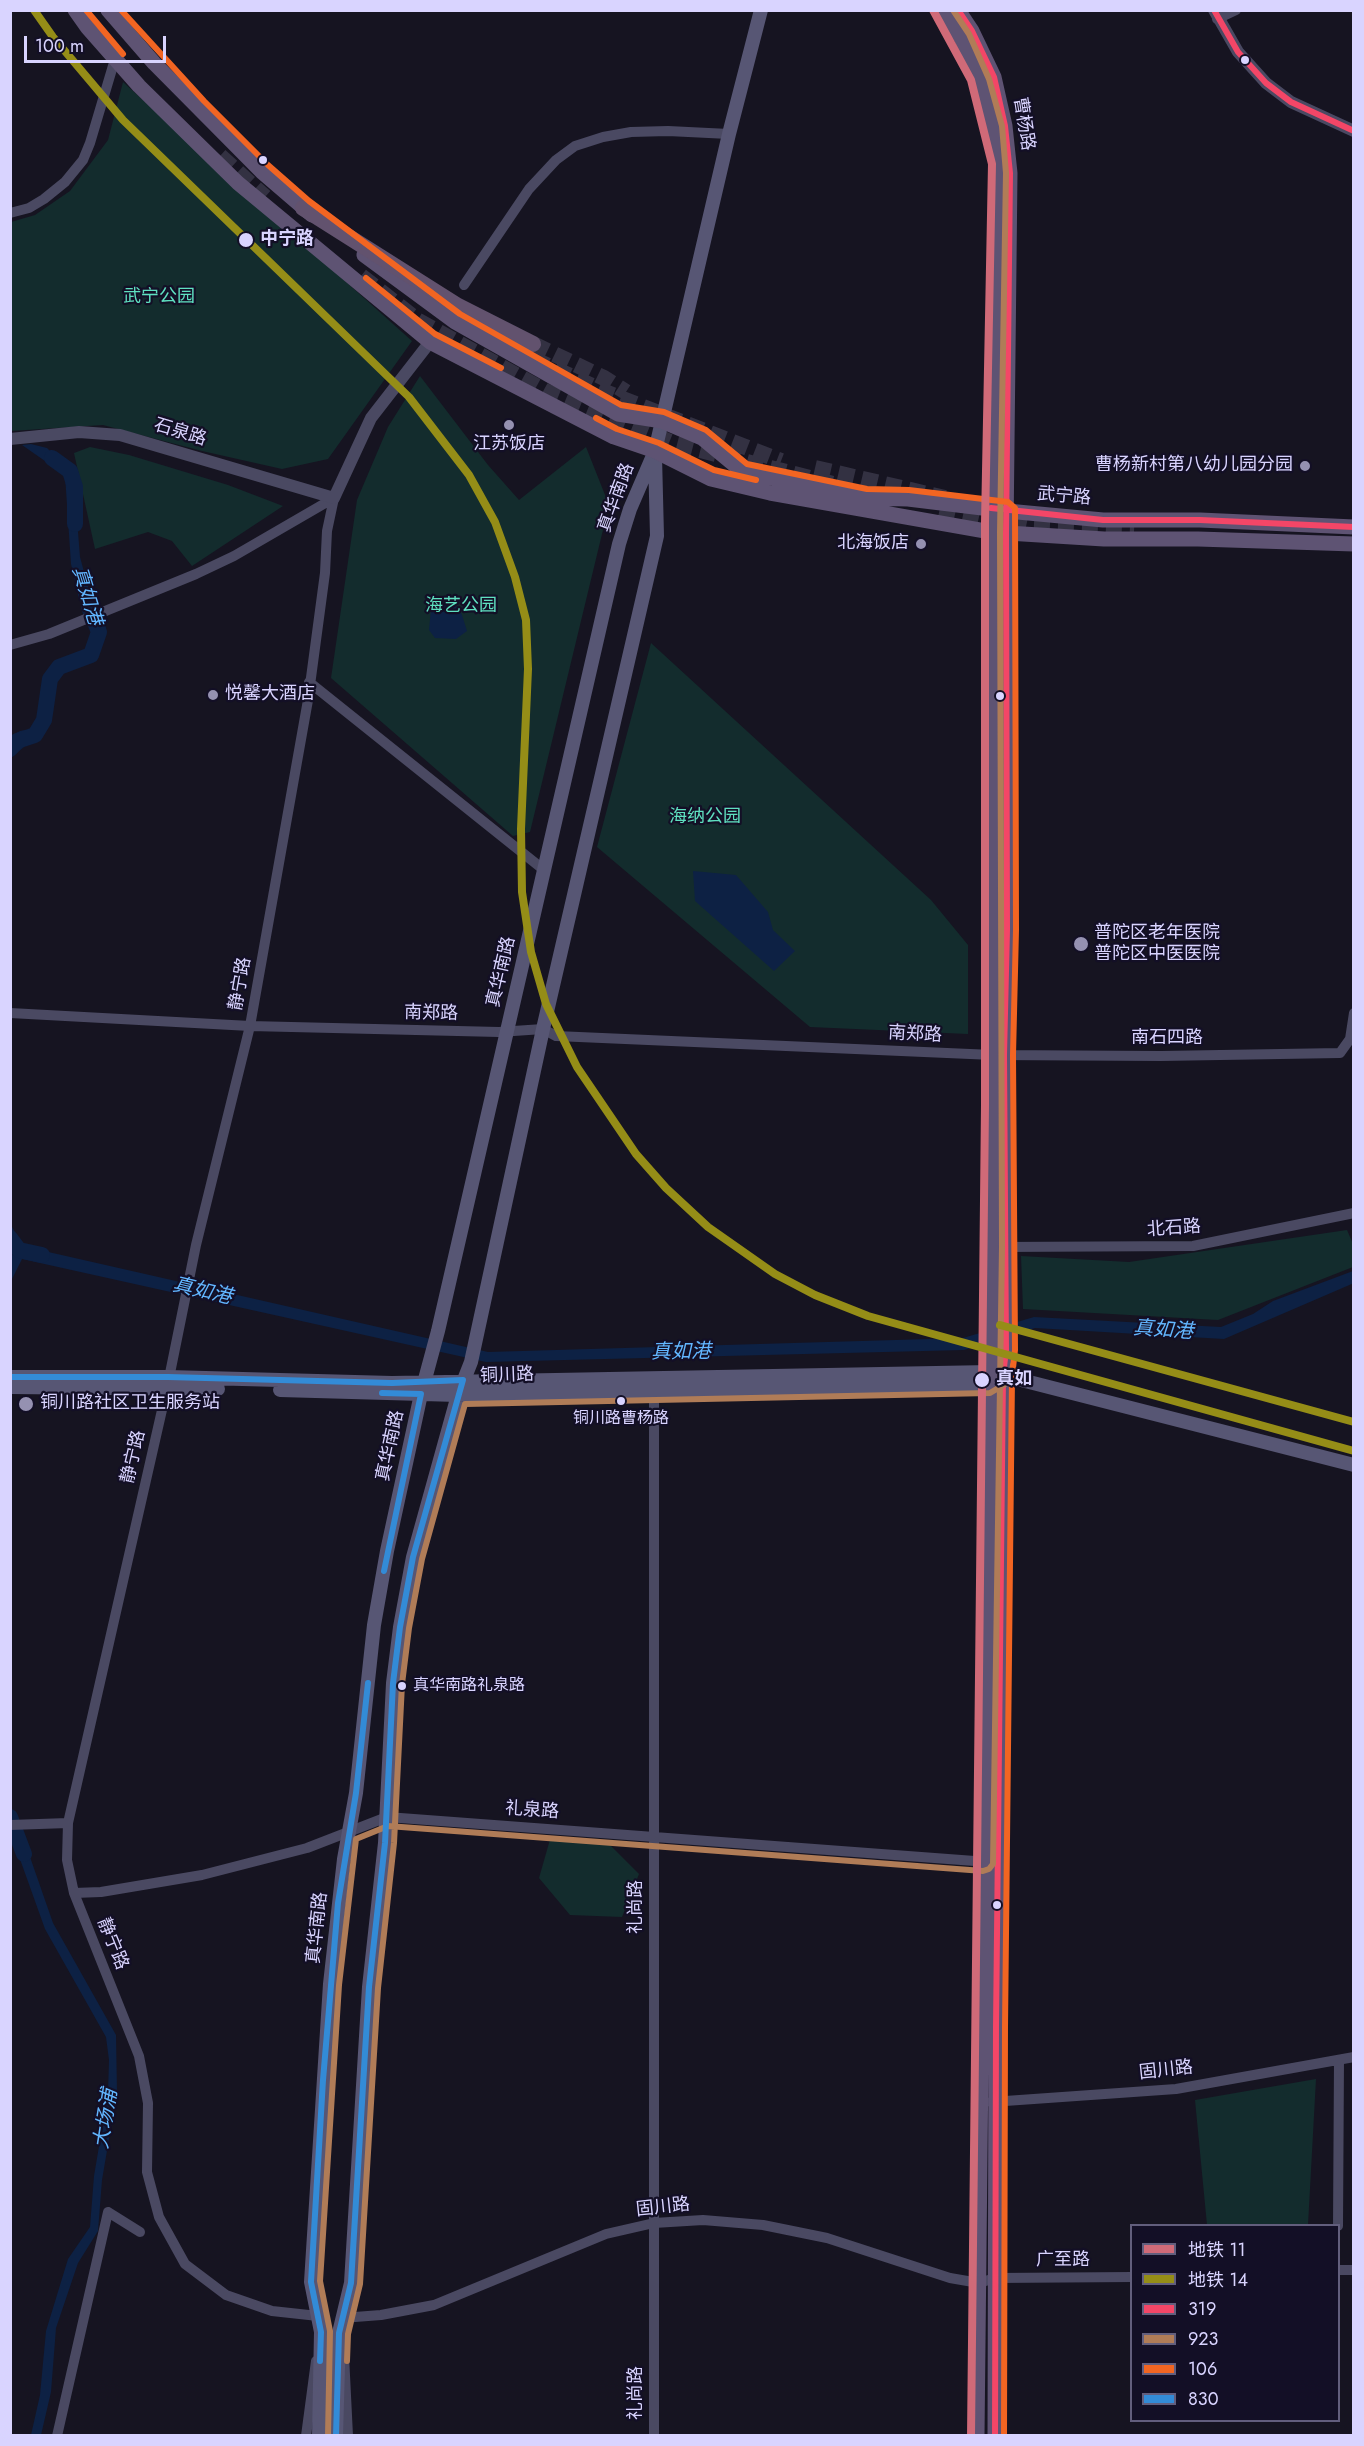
<!DOCTYPE html>
<html>
<head>
<meta charset="utf-8">
<style>
  body { margin:0 }
  #map { position:relative; width:1364px; height:2446px; overflow:hidden; background:#161421; font-family:Jost,"Noto Sans SC",sans-serif }
  canvas { display:block }
  .frame { position:absolute; inset:0; border:12px solid #d9d4ff; pointer-events:none }
  .legend { position:absolute; left:1130px; top:2224px; width:210px; height:198px; box-sizing:border-box; background:#130f26; border:2px solid #625e7d; margin:0; padding:8px 10px; list-style:none; font-size:18px; color:#d9d4ff }
  .legend li { display:flex; align-items:center; gap:12px; height:30px }
  .legend b { width:30px; border:2px solid #625e7d }
  .scale { position:absolute; left:24px; top:36px; width:142px; height:27px; box-sizing:border-box; border:3px solid #d9d4ff; border-top:0; padding-left:8px; font-size:18px; line-height:21px; white-space:nowrap; color:#d9d4ff; -webkit-text-stroke:4px #130f26; paint-order:stroke }
</style>
</head>
<body>
<div id="map">
<canvas width="1364" height="2446"></canvas>
<div class="frame"></div>
<ul class="legend">
<li><b style="height:8px;background:#d06a78"></b>地铁 11</li>
<li><b style="height:8px;background:#958d17"></b>地铁 14</li>
<li><b style="height:8px;background:#f34667"></b>319</li>
<li><b style="height:8px;background:#b07c57"></b>923</li>
<li><b style="height:8px;background:#f26522"></b>106</li>
<li><b style="height:8px;background:#338bd7"></b>830</li>
</ul>
<div class="scale">100 m</div>
</div>
<script>
const ctx = document.querySelector('canvas').getContext('2d');
ctx.lineJoin = 'round';
function fill(path, color) {
  ctx.fillStyle = color;
  ctx.fill(path, 'evenodd');
}
function toPath(rows) {
  const path = new Path2D();
  for (const r of rows) {
    path.moveTo(r[0], r[1]);
    for (let i = 2; i < r.length; i += 2) path.lineTo(r[i], r[i + 1]);
  }
  return path;
}
function trace(path, color, width, dash) {
  ctx.strokeStyle = color;
  ctx.lineWidth = width;
  ctx.lineCap = dash ? 'butt' : 'round';
  ctx.setLineDash(dash || []);
  ctx.stroke(path);
}
function write(font, color, halo, rows, align = 'center') {
  ctx.font = font + ' Jost,"Noto Sans SC",sans-serif';
  ctx.lineWidth = 4.5;
  ctx.setLineDash([]);
  ctx.textBaseline = 'middle';
  ctx.strokeStyle = halo;
  ctx.fillStyle = color;
  for (const [text, x, y, turn = 0] of rows) {
    ctx.save();
    ctx.translate(x, y);
    ctx.rotate((+turn || 0) * Math.PI / 180);
    ctx.textAlign = isNaN(turn) ? turn : align;
    if (halo) ctx.strokeText(text, 0, 0);
    ctx.fillText(text, 0, 0);
    ctx.restore();
  }
}
fill(toPath([
  [123,82,412,341,328,459,282,469,202,451,103,425,11,431,11,222,35,215,70,191,108,140],
  [420,376,488,465,519,500,586,447,609,505,530,832,513,836,331,678,357,500,388,427],
  [90,447,129,455,228,485,283,506,192,566,172,541,148,532,95,549,74,453],
  [651,643,931,900,968,945,968,1034,810,1027,597,847],
  [1347,1230,1353,1244,1353,1267,1218,1320,1023,1309,1021,1256,1129,1262],
  [551,1836,609,1844,639,1874,622,1917,570,1915,539,1878],
  [1316,2079,1308,2225,1207,2225,1195,2100]
]), '#132c2d');
fill(toPath([
  [31,444,47,448,70,471,75,494,80,557,90,594,106,628,96,657,83,665,61,672,56,681,53,709,43,734,25,746,11,758,11,762,11,736,20,731,39,728,45,711,50,679,55,663,91,655,99,632,79,599,71,564,65,475,22,445],
  [449,602,457,607,462,615,467,631,456,639,435,638,429,630,431,609],
  [693,871,736,875,768,912,773,930,795,951,774,971,695,901],
  [10,1223,22,1246,488,1352,963,1338,1034,1317,1221,1327,1253,1314,1273,1301,1353,1271,1354,1283,1224,1339,1035,1328,964,1350,486,1362,22,1259,11,1281,11,1254,22,1258,21,1247,11,1250],
  [11,1834,22,1834,53,1923,116,2035,117,2092,102,2180,98,2231,78,2263,56,2328,51,2392,41,2435,31,2435,40,2395,46,2331,68,2259,90,2227,94,2176,108,2093,109,2060,106,2037,45,1929]
]), '#0d2144');
trace(toPath([
  [52,458,70,471,75,487,75,524],
  [10,749,17,741,35,735,44,720,50,679,59,667,91,655,99,632,89,607],
  [10,1238,19,1250,42,1255],
  [10,1817,24,1854]
]), '#0d2144', 16);
trace(toPath([
  [220,156,265,197],
  [361,276,417,320,545,391,673,443,833,484],
  [533,344,604,378,626,392],
  [533,359,610,394,781,461],
  [815,468,945,498],
  [940,508,1031,528,1134,532]
]), '#333142', 16, [16, 8]);
trace(toPath([
  [1217,19,1236,10],
  [10,213,29,208,44,199,65,182,83,160,90,143,115,59],
  [464,285,529,189,556,160,575,146,603,137,631,132,668,131,729,134],
  [10,645,49,634,196,574,234,556,334,498],
  [309,682,544,870],
  [10,1013,250,1026,499,1032,543,1029,556,1036,993,1055,1161,1056,1340,1053,1350,1039,1354,1013],
  [1000,1247,1193,1246,1354,1213],
  [654,1386,654,2436],
  [10,1825,68,1823],
  [74,1893,101,1892,202,1875,307,1848,387,1817,988,1862],
  [991,2102,1176,2089,1354,2057],
  [1338,2226,1339,2060],
  [1338,2270,1354,2270],
  [318,2316,272,2311,226,2295,185,2264,159,2217,147,2172,148,2103,139,2056,74,1893,67,1860,68,1823,167,1388,196,1245,250,1026,308,700,325,573,327,531,334,498],
  [343,2324,342,2318,381,2315,434,2305,606,2234,654,2223,703,2220,763,2225,827,2238,950,2278,979,2283,995,2278,1132,2277],
  [344,2355,348,2436],
  [57,2436,108,2212,140,2232],
  [306,2436,316,2361]
]), '#4a4962', 10);
trace(toPath([
  [1214,10,1238,52,1266,83,1291,102,1354,131],
  [10,439,79,432,120,435,334,498,371,418,430,342]
]), '#4a4962', 12);
trace(toPath([
  [10,1377,168,1377,392,1383,990,1372,1354,1465],
  [10,1387,218,1389],
  [280,1390,458,1395,990,1384,999,1378],
  [319,2436,321,2332,311,2282,330,1984,344,1859,356,1793,374,1625,387,1551,421,1394,438,1331,619,544,630,509,655,451,729,134,761,10],
  [336,2436,339,2333,351,2283,369,1987,385,1843,393,1683,400,1627,413,1557,458,1395,471,1362,543,1029,657,536,655,456]
]), '#575674', 14);
trace(toPath([
  [75,10,87,27,139,86,238,183,430,342,614,437,655,451,711,479,770,493,991,532,1104,539,1198,539,1354,544],
  [108,10,154,63,262,172,312,215],
  [942,10,961,38,981,82,993,128,997,173,991,532,993,1247,985,1687,977,2436],
  [958,10,972,31,994,77,1005,126,1010,173,1006,533,1007,930,1004,1055,1006,1350,1003,1376,996,2026,995,2436],
  [364,255,455,322,618,414,662,421,702,438,743,472,866,498,908,499,1007,511,1103,520,1200,520,1354,527]
]), '#5e5373', 15);
trace(toPath([
  [303,208,458,306,533,344]
]), '#62526e', 16);
trace(toPath([
  [958,10,972,31,994,77,1005,126,1010,173,1006,533,1007,930,1004,1055,1006,1350,1003,1376,996,2026,995,2436],
  [1214,10,1238,52,1266,83,1291,102,1354,131],
  [991,508,1103,520,1200,520,1354,527]
]), '#f34667', 6);
trace(toPath([
  [347,2361,348,2334,360,2284,378,1988,394,1843,402,1684,409,1628,422,1559,465,1404,990,1393,1010,1381,1013,1365],
  [328,2436,330,2331,320,2281,339,1985,356,1839,388,1826,983,1871,989,1869,993,1864,1002,1247,1000,532,1006,173,1002,126,989,79,969,34,953,10]
]), '#b07c57', 6);
trace(toPath([
  [86,10,123,54],
  [121,10,204,101,268,165,309,201,460,314,621,405,664,412,706,430,747,464,867,489,909,490,1008,502,1015,508,1016,930,1013,1055,1015,1350,1012,1377,1005,2026,1004,2436],
  [366,278,435,334,501,368],
  [596,418,617,429,659,443,714,470,756,480]
]), '#f26522', 6);
trace(toPath([
  [10,1377,168,1377,392,1383,463,1380,413,1557,400,1627,393,1683,385,1843,369,1987,351,2283,339,2333,336,2436],
  [382,1393,421,1394,384,1571],
  [320,2361,321,2332,311,2282,323,2080,338,1903,356,1793,368,1683]
]), '#338bd7', 6);
trace(toPath([
  [933,10,971,80,992,164,985,522,985,1105,971,2436]
]), '#d06a78', 8);
trace(toPath([
  [34,10,53,37,123,120,409,397,469,475,495,522,515,577,526,620,528,669,521,829,522,892,531,952,546,1004,577,1067,636,1154,666,1188,708,1227,775,1274,815,1295,868,1316,1354,1451],
  [1000,1325,1354,1422]
]), '#958d17', 8);
for (const [x, y, r, color] of [
  [1245,60,5,"#d9d4ff"],
  [263,160,5,"#d9d4ff"],
  [246,240,8,"#d9d4ff"],
  [509,425,6,"#9591b1"],
  [1305,466,6,"#9591b1"],
  [921,544,6,"#9591b1"],
  [213,695,6,"#9591b1"],
  [1000,696,5,"#d9d4ff"],
  [1081,944,8,"#9591b1"],
  [982,1380,8,"#d9d4ff"],
  [621,1401,5,"#d9d4ff"],
  [26,1404,8,"#9591b1"],
  [402,1686,5,"#d9d4ff"],
  [997,1905,5,"#d9d4ff"]
]) {
  const dot = new Path2D();
  dot.arc(x, y, r, 0, 2 * Math.PI);
  ctx.fillStyle = color;
  ctx.fill(dot);
  trace(dot, '#130f26', 2);
}
write('16px', '#d9d4ff', '#130f26', [
  ["铜川路曹杨路",621,1419],
  ["真华南路礼泉路",413,1686,"left"]
]);
write('18px', '#d9d4ff', '#130f26', [
  ["曹杨路",1023,124,81],
  ["石泉路",180,433,17],
  ["武宁路",1064,497,5],
  ["真华南路",617,498,-70],
  ["真华南路",502,972,-77],
  ["静宁路",241,984,-80],
  ["南郑路",431,1014,1],
  ["南郑路",915,1035,3],
  ["南石四路",1167,1039],
  ["北石路",1174,1229,-4],
  ["铜川路",507,1376,-2],
  ["真华南路",391,1446,-78],
  ["静宁路",134,1457,-77],
  ["礼泉路",532,1811,4],
  ["礼尚路",637,1907,-90],
  ["真华南路",318,1928,-84],
  ["静宁路",112,1944,68],
  ["固川路",1166,2071,-6],
  ["固川路",663,2208,-6],
  ["广至路",1063,2261],
  ["礼尚路",637,2393,-90]
]);
write('bold 18px', '#d9d4ff', '#130f26', [
  ["中宁路",260,240],
  ["真如",996,1380]
], 'left');
write('18px', '#5fe0c0', '#130f26', [
  ["武宁公园",159,298],
  ["海艺公园",461,607],
  ["海纳公园",705,818]
]);
write('18px', '#d9d4ff', '#130f26', [
  ["江苏饭店",509,445,"center"],
  ["曹杨新村第八幼儿园分园",1293,466,"right"],
  ["北海饭店",909,544,"right"],
  ["悦馨大酒店",225,695],
  ["普陀区老年医院",1094,934],
  ["普陀区中医医院",1094,955],
  ["铜川路社区卫生服务站",40,1404]
], 'left');
write('italic 20px', '#62b6ff', '#130f26', [
  ["真如港",86,596,73],
  ["真如港",202,1292,13],
  ["真如港",1163,1331,4],
  ["真如港",681,1353,-1],
  ["大场浦",107,2119,-81]
]);
</script>
</body>
</html>
